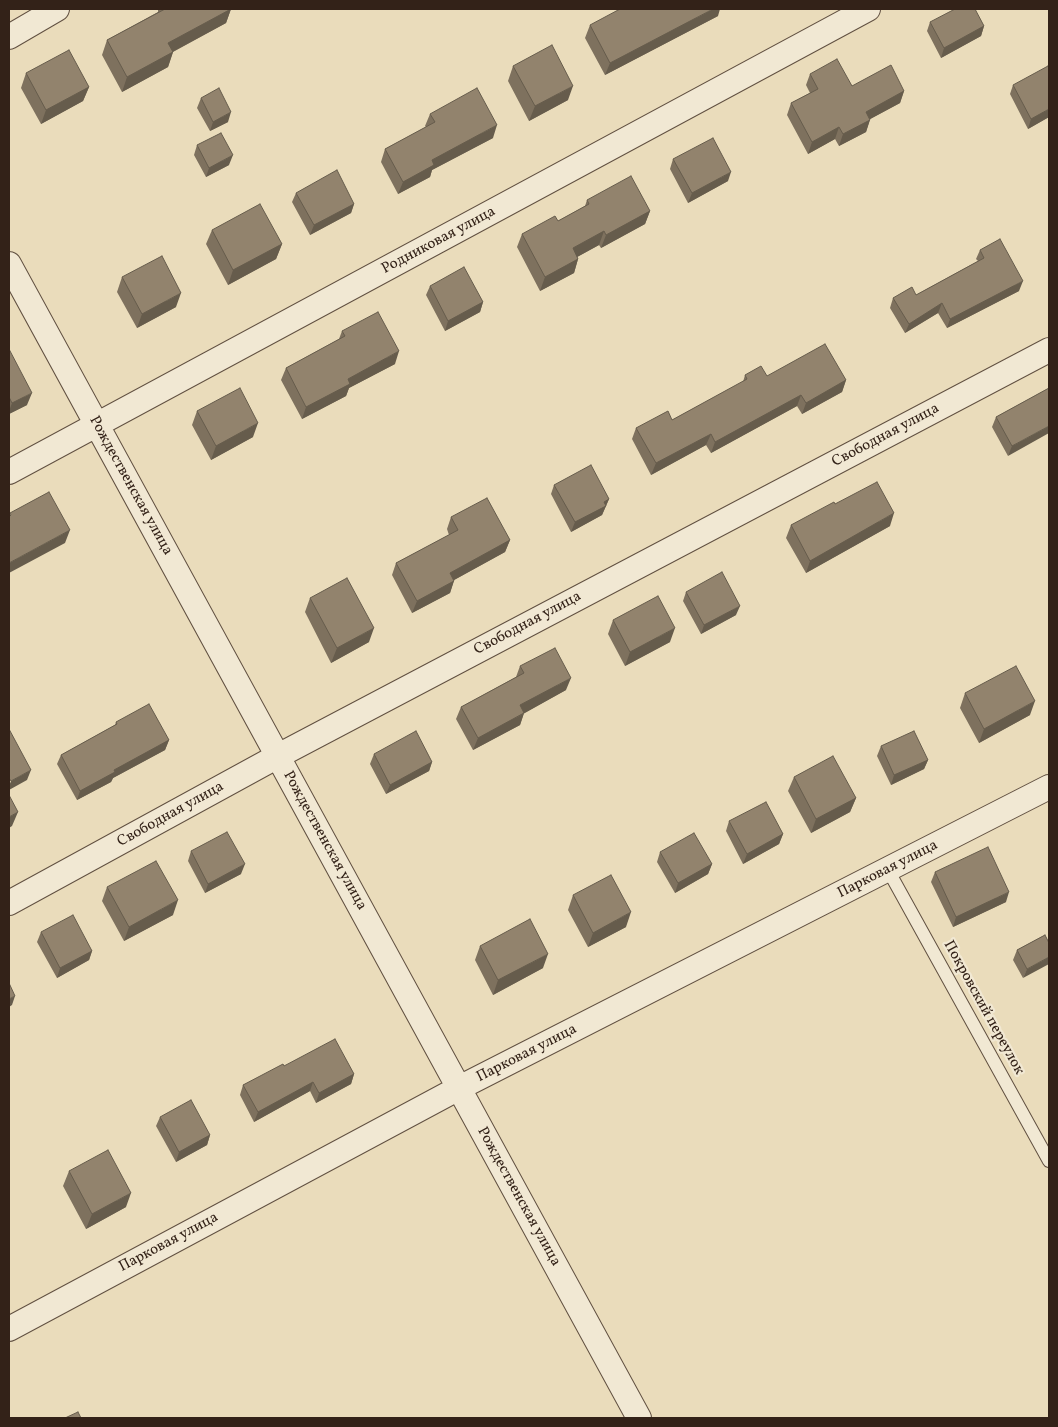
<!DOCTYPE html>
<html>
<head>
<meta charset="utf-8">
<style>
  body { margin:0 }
  #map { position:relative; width:1058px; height:1427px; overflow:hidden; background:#eadcbb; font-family:Vollkorn,serif }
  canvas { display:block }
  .frame { position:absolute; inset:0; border:10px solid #332218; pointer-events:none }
</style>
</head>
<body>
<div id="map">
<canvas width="1058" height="1427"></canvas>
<div class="frame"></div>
</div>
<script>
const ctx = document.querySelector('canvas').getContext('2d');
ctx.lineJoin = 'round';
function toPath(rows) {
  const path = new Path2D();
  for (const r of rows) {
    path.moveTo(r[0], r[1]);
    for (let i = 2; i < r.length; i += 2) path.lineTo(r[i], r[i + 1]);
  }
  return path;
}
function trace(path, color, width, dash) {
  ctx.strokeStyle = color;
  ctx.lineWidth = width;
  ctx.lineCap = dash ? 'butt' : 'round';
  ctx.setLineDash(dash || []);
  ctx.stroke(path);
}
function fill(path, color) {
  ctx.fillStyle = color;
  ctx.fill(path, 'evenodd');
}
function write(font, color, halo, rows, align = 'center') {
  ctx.font = font + ' Vollkorn,serif';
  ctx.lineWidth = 4.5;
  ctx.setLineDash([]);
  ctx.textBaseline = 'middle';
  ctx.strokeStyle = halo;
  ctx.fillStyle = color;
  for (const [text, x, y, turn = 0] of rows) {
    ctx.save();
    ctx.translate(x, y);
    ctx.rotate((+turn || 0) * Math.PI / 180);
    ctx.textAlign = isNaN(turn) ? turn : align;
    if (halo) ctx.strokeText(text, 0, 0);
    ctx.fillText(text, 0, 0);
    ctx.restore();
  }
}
const lane = toPath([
  [888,870,1049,1161]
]);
const street = toPath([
  [9,37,57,9],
  [9,264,639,1418],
  [9,472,868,9],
  [9,903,278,756,1049,350],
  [9,1329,459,1088,1049,787]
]);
trace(lane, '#615041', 14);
trace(street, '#615041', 26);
trace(lane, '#f1e8d3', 12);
trace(street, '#f1e8d3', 24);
fill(toPath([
  [158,9,231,9,226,23,173,52,168,67,122,92,102,55,107,40,158,12],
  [718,16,605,75,585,38,590,25],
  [930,22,984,26,981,36,941,58,927,31],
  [513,66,568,100,529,121,508,81],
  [26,73,89,87,83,101,41,124,21,88],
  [810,74,852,86,904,91,900,103,870,119,866,132,839,146,835,139,808,154,787,115,791,103,810,93,806,85],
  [1013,85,1049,117,1028,129,1010,94],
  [201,98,228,122,210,131,197,108],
  [430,114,493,138,432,170,430,177,398,194,381,162,385,149,426,127,425,126],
  [197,145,229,165,206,177,194,155],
  [673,159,728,181,688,203,670,169],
  [296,193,354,204,351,213,310,235,292,202],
  [587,200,650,211,645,224,601,248,599,245,577,257,578,259,574,273,540,291,517,247,522,234,558,221,585,206],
  [212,230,282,244,276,259,228,285,206,244],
  [980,250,1019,291,947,328,938,313,905,333,890,308,893,298,916,295,978,261,976,259],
  [122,277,176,307,137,328,117,292],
  [430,286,483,302,480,312,445,331,426,295],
  [342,331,395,364,349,388,346,396,302,419,281,380,286,368,339,339],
  [9,349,27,405,9,414],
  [745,375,846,380,842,392,802,414,797,406,711,453,706,445,651,475,632,439,636,428,672,420,743,382],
  [1049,388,1008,456,992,427,996,417],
  [197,411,253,437,211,460,192,425],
  [554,485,609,499,602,515,571,532,551,494],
  [835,504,890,526,806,573,786,538,791,525],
  [451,517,510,540,505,552,454,580,450,593,412,613,392,575,396,563,449,535,447,529],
  [686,592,736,615,701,634,683,601],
  [310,598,369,642,331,663,305,612],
  [613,620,670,642,625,666,608,634],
  [520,666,566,690,524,713,520,725,473,750,456,719,461,707,516,677],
  [965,693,1030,715,979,743,960,708],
  [116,722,169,740,165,750,113,778,111,782,77,800,57,764,61,755,115,725],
  [881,746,928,760,924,769,891,785,877,756],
  [374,754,432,762,429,771,386,794,370,764],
  [794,777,856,798,850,812,811,833,788,791],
  [729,821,783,834,779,844,743,864,726,831],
  [191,851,241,874,205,893,188,861],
  [660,852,712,864,708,874,675,893,657,862],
  [935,872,1006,902,953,927,931,882],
  [107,887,173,915,124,941,102,901],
  [573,895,626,927,588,947,568,910],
  [41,932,92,951,89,960,57,978,37,942],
  [1045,935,1023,978,1013,960,1017,950],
  [480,946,543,968,493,995,475,960],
  [284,1066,354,1074,351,1084,316,1103,310,1091,254,1122,240,1095,243,1085],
  [160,1117,210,1135,207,1145,176,1162,156,1126],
  [69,1171,126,1207,86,1229,63,1186]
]), '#7e715e');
fill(toPath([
  [231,9,226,23,163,57,168,43],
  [713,9,720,9,718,16,605,75,610,63],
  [984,26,981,36,941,58,944,48],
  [173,52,168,67,122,92,127,77],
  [573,86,568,100,529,121,535,106],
  [89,87,83,101,41,124,46,110],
  [904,91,900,103,861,124,866,112],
  [1049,109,1049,117,1028,129,1031,119],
  [231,112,228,122,210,131,213,122],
  [870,120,866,132,839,146,843,134],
  [497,125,493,138,432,170,430,177,398,194,403,182,432,160],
  [839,127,835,139,808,154,812,142],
  [233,155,229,165,206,177,209,168],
  [731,172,728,181,688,203,692,193],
  [354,204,351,213,310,235,314,225],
  [650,211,645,224,601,248,606,235],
  [604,231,599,245,568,262,573,248],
  [282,244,276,259,228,285,233,270],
  [578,259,574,273,540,291,545,277],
  [1023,281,1019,291,947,328,950,319],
  [181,293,176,307,137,328,142,314],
  [483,302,480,312,445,331,448,321],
  [942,303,938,313,905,333,909,324],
  [399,351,395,364,349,388,346,396,302,419,306,407,348,379],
  [846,380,842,392,802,414,806,403],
  [32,393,27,405,9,414,9,411,12,403],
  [801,395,797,406,711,453,715,442],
  [258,423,253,437,211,460,216,446],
  [1049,426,1049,433,1008,456,1012,446],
  [711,434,706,445,651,475,656,463],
  [609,499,602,515,571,532,575,522,604,502],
  [894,513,890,526,806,573,810,561],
  [70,530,65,543,9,573,9,563],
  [510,540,505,552,445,585,450,573],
  [454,581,450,593,412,613,417,601],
  [740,606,736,615,701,634,704,625],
  [374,628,369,642,331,663,337,648],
  [675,628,670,642,625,666,630,652],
  [571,678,566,690,516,718,520,705],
  [1035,701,1030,715,979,743,984,729],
  [524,713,520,725,473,750,478,738],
  [169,740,165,750,113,778,111,782,77,800,80,791,114,770],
  [928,760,924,769,891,785,894,775],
  [432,762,429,771,386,794,390,785],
  [31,770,27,780,9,790,9,786,11,781],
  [856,798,850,812,811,833,816,819],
  [18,812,12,826,9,828,9,817],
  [783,834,779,844,743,864,747,854],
  [245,864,241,874,205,893,208,884],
  [712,864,708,874,675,893,678,883],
  [1009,892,1006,902,953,927,956,917],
  [178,900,173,915,124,941,129,927],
  [631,912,626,927,588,947,593,933],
  [92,951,89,960,57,978,60,968],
  [548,954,543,968,493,995,498,980],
  [1049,957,1049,964,1023,978,1027,969],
  [15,996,12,1005,9,1007,9,999],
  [354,1074,351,1084,316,1103,319,1093],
  [313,1082,310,1091,254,1122,258,1112],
  [210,1135,207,1145,176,1162,179,1152],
  [131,1193,126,1207,86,1229,92,1214]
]), '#665c4c');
const building = toPath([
  [165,9,231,9,168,43,173,52,127,77,107,40,165,9],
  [620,9,713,9,610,63,590,25,620,9],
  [955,9,975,9,984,26,944,48,930,22,955,9],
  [552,45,573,86,535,106,513,66,552,45],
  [69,50,89,87,46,110,26,73,69,50],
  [837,59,852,86,891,65,904,91,866,112,870,120,843,134,839,127,812,142,791,103,818,89,810,74,837,59],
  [1048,66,1049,67,1049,109,1031,119,1013,85,1048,66],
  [219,88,231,112,213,122,201,98,219,88],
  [477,88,497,125,432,160,434,165,403,182,385,149,435,122,430,114,477,88],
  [221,133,233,155,209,168,197,145,221,133],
  [713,138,731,172,692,193,673,159,713,138],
  [337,170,354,204,314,225,296,193,337,170],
  [631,176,650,211,606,235,604,231,573,248,578,259,545,277,522,234,555,216,558,221,589,204,587,200,631,176],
  [260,204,282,244,233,270,212,230,260,204],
  [1000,239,1023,281,950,319,942,303,909,324,893,298,912,287,916,295,984,258,980,250,1000,239],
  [162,256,181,293,142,314,122,277,162,256],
  [464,267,483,302,448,321,430,286,464,267],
  [378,312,399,351,348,379,350,384,306,407,286,368,345,336,342,331,378,312],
  [825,344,846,380,806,403,801,395,715,442,711,434,656,463,636,428,668,411,672,420,747,379,745,375,761,366,767,376,825,344],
  [9,349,32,393,12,403,9,397,9,349],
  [240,388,258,423,216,446,197,411,240,388],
  [1049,388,1049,426,1012,446,996,417,1049,388],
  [591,465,609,499,604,502,606,506,575,522,554,485,591,465],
  [877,482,894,513,810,561,791,525,834,502,835,504,877,482],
  [49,492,70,530,9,563,9,517,11,515,10,513,49,492],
  [487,498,510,540,450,573,454,581,417,601,396,563,458,530,451,517,487,498],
  [722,572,740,606,704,625,686,592,722,572],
  [347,578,374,628,337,648,310,598,347,578],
  [658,596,675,628,630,652,613,620,658,596],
  [555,648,571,678,520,705,524,713,478,738,461,707,524,673,520,666,555,648],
  [1016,666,1035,701,984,729,965,693,1016,666],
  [149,704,169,740,114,770,115,772,80,791,61,755,117,724,116,722,149,704],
  [9,729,31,770,11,781,9,778,9,729],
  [416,731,432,762,390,785,374,754,416,731],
  [914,731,928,760,894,775,881,746,914,731],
  [833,756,856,798,816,819,794,777,833,756],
  [9,795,18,812,9,817,9,795],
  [766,802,783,834,747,854,729,821,766,802],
  [227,832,245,864,208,884,191,851,227,832],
  [694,833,712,864,678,883,660,852,694,833],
  [988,847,1009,892,956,917,935,872,988,847],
  [156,861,178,900,129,927,107,887,156,861],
  [611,875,631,912,593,933,573,895,611,875],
  [73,915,92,951,60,968,41,932,73,915],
  [530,919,548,954,498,980,480,946,530,919],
  [1045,935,1049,943,1049,957,1027,969,1017,950,1045,935],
  [9,983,15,996,9,999,9,983],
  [335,1039,354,1074,319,1093,313,1082,258,1112,243,1085,283,1064,284,1066,335,1039],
  [191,1100,210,1135,179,1152,160,1117,191,1100],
  [108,1150,131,1193,92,1214,69,1171,108,1150],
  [78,1412,81,1418,65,1418,78,1412]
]);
fill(building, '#92836d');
trace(building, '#665c4c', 1);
write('15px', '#332218', '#f1e8d3', [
  ["Родниковая улица",439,241,-28],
  ["Свободная улица",886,436,-28],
  ["Рождественская улица",130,486,61],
  ["Свободная улица",528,624,-28],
  ["Свободная улица",171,815,-29],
  ["Рождественская улица",324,841,61],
  ["Парковая улица",888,870,-27],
  ["Покровский переулок",983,1008,61],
  ["Парковая улица",527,1054,-27],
  ["Рождественская улица",518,1197,61],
  ["Парковая улица",169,1243,-28]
]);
</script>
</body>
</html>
